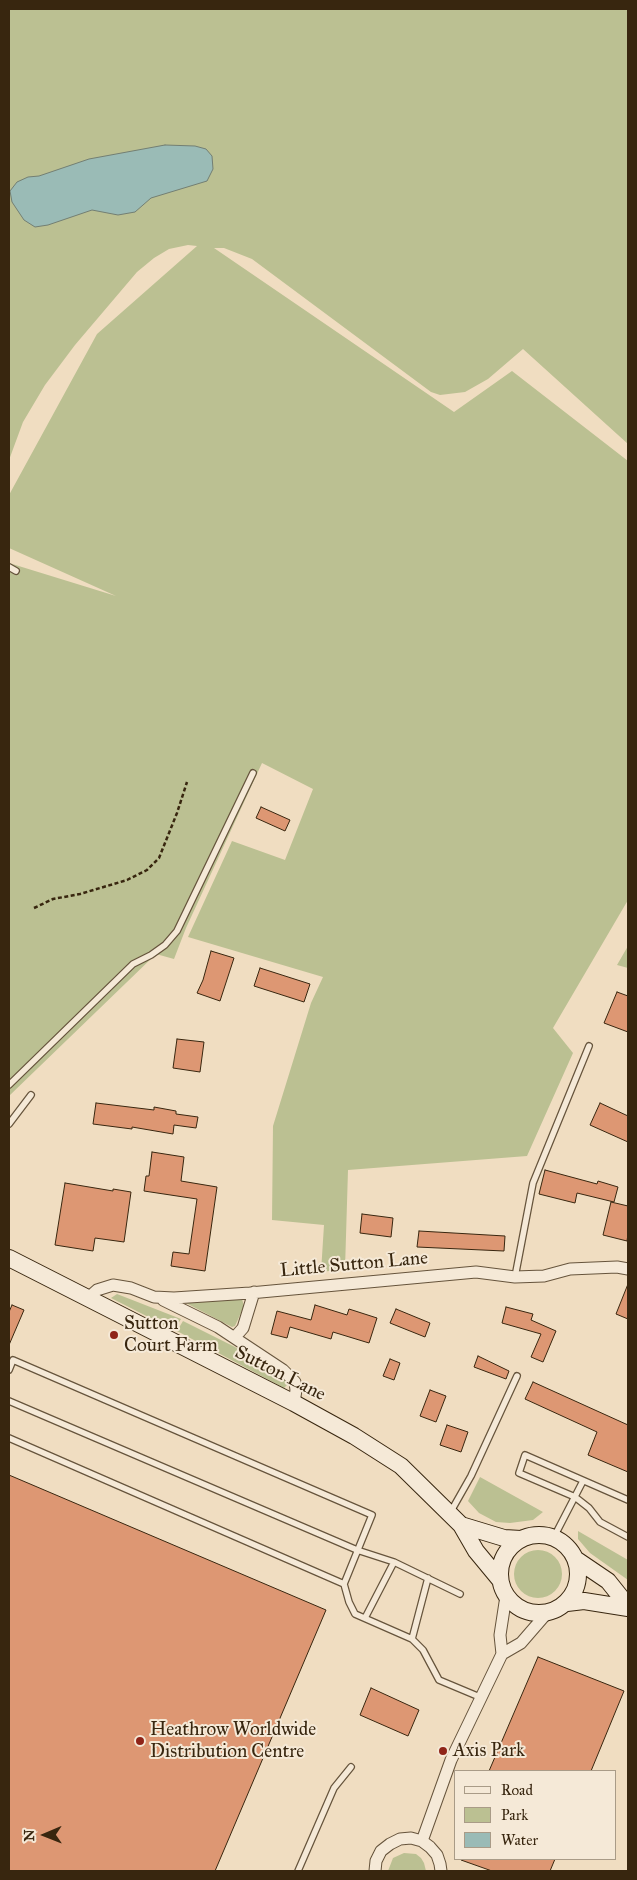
<!DOCTYPE html>
<html>
<head>
<meta charset="utf-8">
<style>
  body { margin:0 }
  #map { position:relative; width:637px; height:1880px; overflow:hidden; background:#f0ddc1; font-family:"IM FELL Great Primer",serif }
  canvas { display:block }
  .frame { position:absolute; inset:0; border:10px solid #38260f; pointer-events:none }
  .legend { position:absolute; left:454px; top:1770px; width:162px; height:90px; box-sizing:border-box; background:#f5e9d7; border:1px solid #a99b87; margin:0; padding:6px 9px; list-style:none; font-size:15px; color:#38260f }
  .legend li { display:flex; align-items:center; gap:10px; height:25px }
  .legend b { width:25px; border:1px solid #a99b87 }
  .north { position:absolute; left:20px; top:1810px; width:50px; height:50px; -webkit-text-stroke:4px #f5e9d7; paint-order:stroke; rotate:269deg; font-size:14px; font-weight:700; line-height:20px; text-align:center; color:#38260f }
  .north::after { content:''; display:block; margin:auto; width:18px; height:22px; background:#38260f; clip-path:polygon(50% 0,100% 100%,50% 72%,0 100%) }
</style>
</head>
<body>
<div id="map">
<canvas width="637" height="1880"></canvas>
<div class="frame"></div>
<ul class="legend">
<li><b style="height:6px;background:#f5e9d7"></b>Road</li>
<li><b style="height:14px;background:#bbc092"></b>Park</li>
<li><b style="height:14px;background:#9abbb6"></b>Water</li>
</ul>
<div class="north">N</div>
</div>
<script>
const ctx = document.querySelector('canvas').getContext('2d');
ctx.lineJoin = 'round';
function fill(path, color) {
  ctx.fillStyle = color;
  ctx.fill(path, 'evenodd');
}
function toPath(rows) {
  const path = new Path2D();
  for (const r of rows) {
    if (r.length === 3) {
      path.moveTo(r[0] + r[2], r[1]);
      path.arc(r[0], r[1], r[2], 0, 2 * Math.PI);
      continue;
    }
    path.moveTo(r[0], r[1]);
    for (let i = 2; i < r.length; i += 2) path.lineTo(r[i], r[i + 1]);
  }
  return path;
}
function trace(path, color, width, dash) {
  ctx.strokeStyle = color;
  ctx.lineWidth = width;
  ctx.lineCap = dash ? 'butt' : 'round';
  ctx.setLineDash(dash || []);
  ctx.stroke(path);
}
function write(font, color, halo, rows, align = 'center') {
  ctx.font = font + ' "IM FELL Great Primer",serif';
  ctx.lineWidth = 4;
  ctx.setLineDash([]);
  ctx.textBaseline = 'middle';
  ctx.strokeStyle = halo;
  ctx.fillStyle = color;
  for (const [text, x, y, turn = 0] of rows) {
    ctx.save();
    ctx.translate(x, y);
    ctx.rotate((+turn || 0) * Math.PI / 180);
    ctx.textAlign = isNaN(turn) ? turn : align;
    if (halo) ctx.strokeText(text, 0, 0);
    ctx.fillText(text, 0, 0);
    ctx.restore();
  }
}
fill(toPath([
  [9,9,628,9,628,444,523,349,488,379,465,392,440,395,431,392,252,259,224,248,214,248,454,412,512,371,628,461,628,900,553,1028,573,1053,527,1156,348,1170,345,1269,321,1272,324,1225,272,1220,273,1126,311,1003,323,977,188,937,232,841,285,860,313,789,262,763,186,928,174,959,156,954,9,1096,9,563,116,596,9,548,9,495,97,334,197,246,188,245,169,249,154,258,137,272,75,345,45,385,23,422,9,460],
  [628,946,628,968,617,965],
  [117,1294,181,1319,174,1330,111,1298],
  [242,1299,244,1306,235,1326,232,1327,186,1303],
  [183,1321,235,1347,289,1383,284,1388,177,1331],
  [480,1477,543,1512,533,1520,510,1523,496,1522,479,1513,468,1501],
  [578,1531,628,1560,628,1580,590,1553,578,1539],
  [538,1574,24],
  [404,1853,416,1854,421,1858,424,1863,426,1871,388,1871,393,1858]
]), '#bbc092');
const water = toPath([
  [165,145,195,146,206,149,212,156,213,169,207,181,151,198,135,212,118,215,92,210,48,225,35,227,24,220,12,202,10,191,17,182,28,177,39,176,89,159,165,145]
]);
fill(water, '#9abbb6');
trace(water, '#737f73', 1);
const building = toPath([
  [261,807,290,820,285,831,256,818,261,807],
  [211,951,234,958,220,1001,197,993,203,980,211,951],
  [260,968,310,984,304,1002,254,986,260,968],
  [617,992,628,996,628,1032,604,1023,617,992],
  [177,1039,204,1042,200,1072,173,1068,177,1039],
  [96,1103,154,1110,154,1107,176,1111,176,1114,198,1117,196,1128,174,1125,173,1134,132,1127,132,1129,93,1124,96,1103],
  [600,1103,628,1116,628,1142,590,1125,600,1103],
  [152,1152,184,1157,181,1181,217,1187,205,1271,171,1266,173,1252,189,1254,197,1199,144,1191,146,1176,149,1176,152,1152],
  [545,1170,597,1184,598,1181,618,1187,614,1202,577,1193,575,1203,539,1194,545,1170],
  [65,1183,113,1191,113,1189,131,1192,124,1242,95,1238,93,1251,55,1245,65,1183],
  [611,1202,628,1206,628,1234,627,1241,603,1235,611,1202],
  [362,1214,393,1218,391,1237,360,1233,362,1214],
  [419,1231,505,1236,504,1251,417,1247,419,1231],
  [628,1284,628,1319,616,1314,628,1284],
  [12,1305,24,1310,9,1345,9,1312,12,1305],
  [315,1305,347,1315,349,1309,377,1318,369,1343,333,1332,331,1339,290,1327,287,1338,271,1334,277,1311,311,1320,315,1305],
  [506,1307,533,1314,531,1320,556,1331,543,1362,531,1357,541,1334,502,1323,506,1307],
  [396,1309,430,1323,425,1337,390,1323,396,1309],
  [478,1356,509,1371,506,1379,474,1367,478,1356],
  [390,1359,400,1363,394,1380,383,1376,390,1359],
  [533,1382,628,1425,628,1472,588,1455,597,1432,525,1399,533,1382],
  [430,1390,446,1396,436,1422,420,1416,430,1390],
  [447,1425,468,1432,461,1452,440,1445,447,1425],
  [9,1475,326,1610,215,1871,9,1871,9,1475],
  [538,1657,624,1691,591,1771,489,1771,538,1657],
  [371,1688,419,1710,408,1736,360,1715,371,1688],
  [462,1859,555,1859,550,1871,492,1871,461,1860,462,1859]
]);
fill(building, '#dd9773');
trace(building, '#38260f', 1);
const lane = toPath([
  [9,567,16,571],
  [9,1085,133,964,151,955,165,945,177,931,253,773],
  [9,1124,31,1095],
  [515,1277,533,1183,589,1046],
  [9,1370,13,1360,372,1515,344,1584,349,1602,355,1614,412,1639,423,1650,439,1680,482,1698],
  [9,1401,357,1550,394,1562,460,1594],
  [9,1438,344,1584],
  [628,1500,525,1455,519,1473,575,1497,589,1508,600,1522,628,1537],
  [450,1513,471,1476,517,1376],
  [554,1537,583,1481],
  [365,1618,394,1562],
  [412,1639,428,1578],
  [298,1871,334,1788,351,1767]
]);
const street = toPath([
  [88,1298,97,1290,113,1285,131,1288,154,1297,174,1298,250,1293,476,1272,515,1277,544,1276,570,1269,617,1267,628,1269],
  [163,1300,218,1327,283,1370,295,1382,296,1390,294,1403],
  [235,1337,243,1328,254,1292],
  [502,1654,521,1643,547,1613],
  [422,1841,451,1760,502,1654,500,1635,506,1596],
  [375,1871,376,1861,381,1851,390,1844,400,1839,411,1838,422,1841,430,1847,437,1855,440,1864,441,1871]
]);
const secondary = toPath([
  [9,1258,294,1403,354,1436,401,1466,461,1525,476,1551,500,1580],
  [461,1525,504,1538,521,1539],
  [539,1574,39],
  [577,1560,608,1581,628,1606],
  [567,1603,584,1601,628,1608]
]);
trace(lane, '#66543c', 8);
trace(street, '#66543c', 13);
trace(secondary, '#38260f', 18);
trace(toPath([
  [34,908,53,899,80,894,127,880,147,870,159,858,177,813,187,782]
]), '#38260f', 2.5, [4, 2.5]);
trace(lane, '#f5e9d7', 5.5);
trace(street, '#f5e9d7', 11);
trace(secondary, '#f5e9d7', 16);
for (const [x, y, r, color] of [
  [114,1335,5,"#8f2418"],
  [140,1741,5,"#8f2418"],
  [443,1751,5,"#8f2418"]
]) {
  const dot = new Path2D();
  dot.arc(x, y, r, 0, 2 * Math.PI);
  ctx.fillStyle = color;
  ctx.fill(dot);
  trace(dot, '#f5e9d7', 2);
}
write('19px', '#38260f', '#f5e9d7', [
  ["Little Sutton Lane",354,1265,-5],
  ["Sutton Lane",280,1374,27]
]);
write('19px', '#38260f', '#f5e9d7', [
  ["Sutton",124,1324],
  ["Court Farm",124,1346],
  ["Heathrow Worldwide",150,1730],
  ["Distribution Centre",150,1752],
  ["Axis Park",453,1751]
], 'left');
</script>
</body>
</html>
